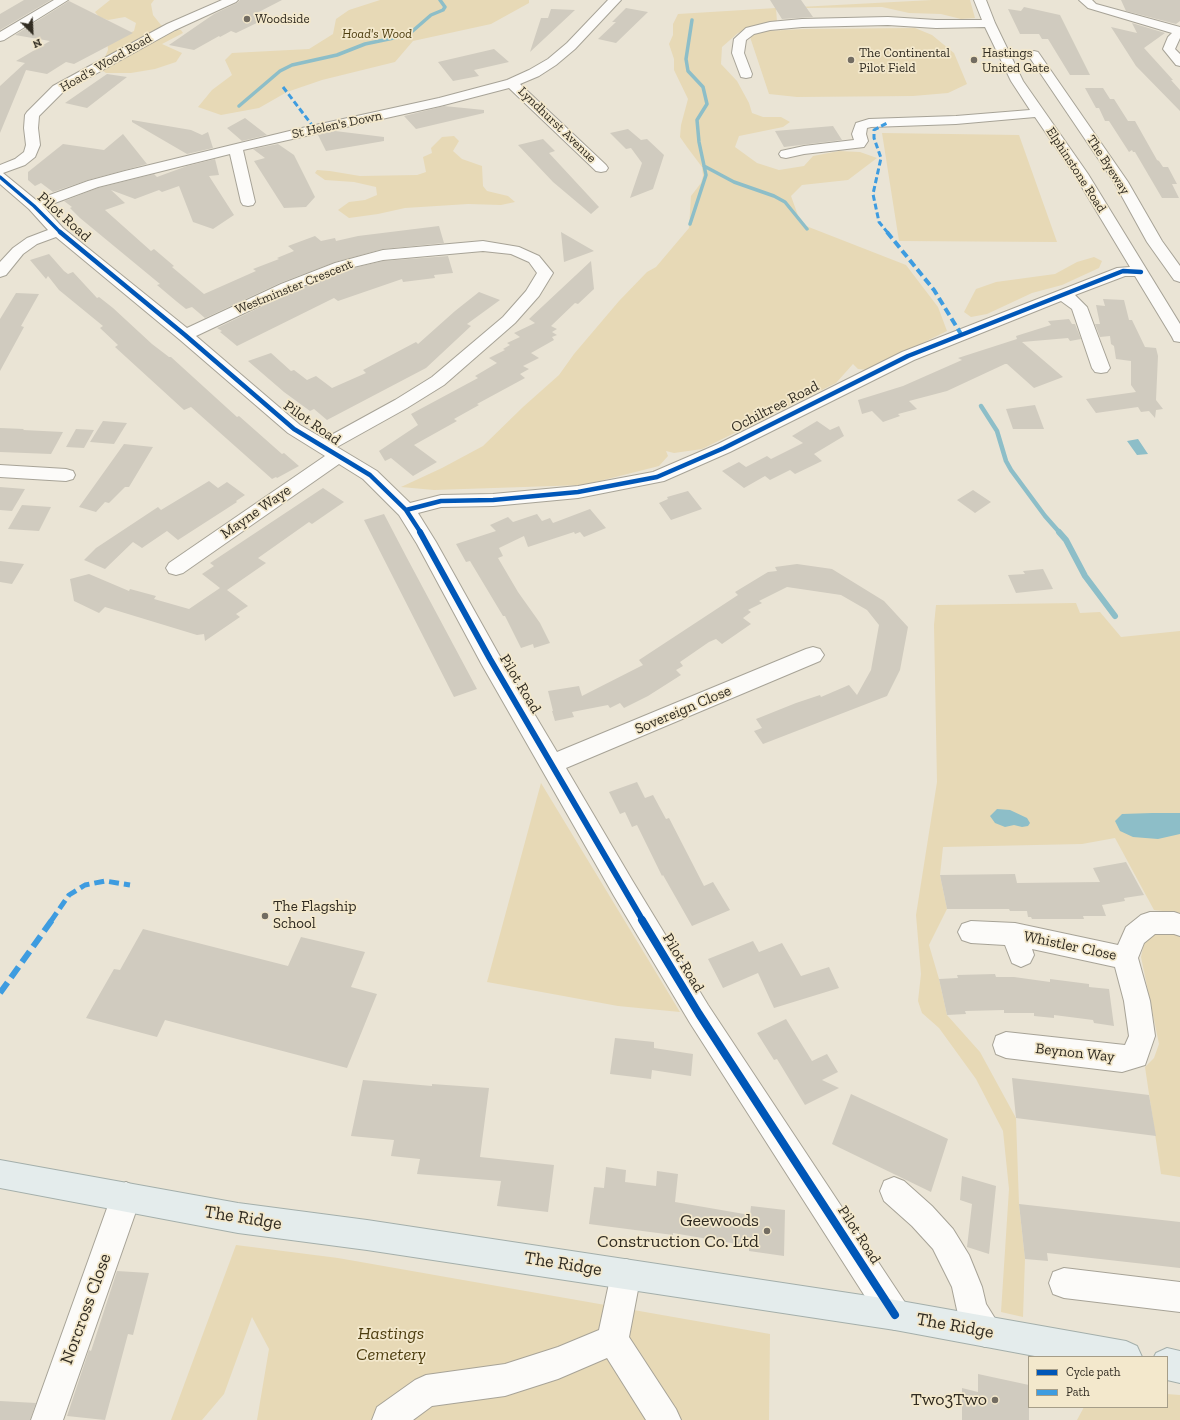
<!DOCTYPE html>
<html>
<head>
<meta charset="utf-8">
<style>
  body { margin:0 }
  #map { position:relative; width:1180px; height:1420px; overflow:hidden; background:#eae4d5; font-family:"Zilla Slab",serif }
  canvas { display:block }
  .legend { position:absolute; left:1028px; top:1356px; width:140px; height:52px; box-sizing:border-box; background:#f3e8cc; border:1px solid #a59d88; margin:0; padding:5px 7px; list-style:none; font-size:12px; color:#312c22 }
  .legend li { display:flex; align-items:center; gap:8px; height:20px }
  .legend b { width:20px; border:1px solid #a59d88 }
  .north { position:absolute; left:12px; top:12px; width:40px; height:40px; -webkit-text-stroke:3px #f3e8cc; paint-order:stroke; rotate:156deg; font-size:11px; font-weight:700; line-height:16px; text-align:center; color:#312c22 }
  .north::after { content:''; display:block; margin:auto; width:14px; height:18px; background:#312c22; clip-path:polygon(50% 0,100% 100%,50% 72%,0 100%) }
</style>
</head>
<body>
<div id="map">
<canvas width="1180" height="1420"></canvas>
<ul class="legend">
<li><b style="height:5px;background:#0057b8"></b>Cycle path</li>
<li><b style="height:5px;background:#3e9ce0"></b>Path</li>
</ul>
<div class="north">N</div>
</div>
<script>
const ctx = document.querySelector('canvas').getContext('2d');
ctx.lineJoin = 'round';
function fill(path, color) {
  ctx.fillStyle = color;
  ctx.fill(path, 'evenodd');
}
function toPath(rows) {
  const path = new Path2D();
  for (const r of rows) {
    path.moveTo(r[0], r[1]);
    for (let i = 2; i < r.length; i += 2) path.lineTo(r[i], r[i + 1]);
  }
  return path;
}
function trace(path, color, width, dash) {
  ctx.strokeStyle = color;
  ctx.lineWidth = width;
  ctx.lineCap = dash ? 'butt' : 'round';
  ctx.setLineDash(dash || []);
  ctx.stroke(path);
}
function write(font, color, halo, rows, align = 'center') {
  ctx.font = font + ' "Zilla Slab",serif';
  ctx.lineWidth = 3.5;
  ctx.setLineDash([]);
  ctx.textBaseline = 'middle';
  ctx.strokeStyle = halo;
  ctx.fillStyle = color;
  for (const [text, x, y, turn = 0] of rows) {
    ctx.save();
    ctx.translate(x, y);
    ctx.rotate((+turn || 0) * Math.PI / 180);
    ctx.textAlign = isNaN(turn) ? turn : align;
    if (halo) ctx.strokeText(text, 0, 0);
    ctx.fillText(text, 0, 0);
    ctx.restore();
  }
}
fill(toPath([
  [110,0,154,0,151,4,153,15,161,25,171,29,181,30,183,33,162,44,182,53,176,62,155,69,131,73,106,73,100,69,97,63,105,57,108,50,107,40,123,36,134,31,136,23,125,17,108,20,99,17,95,12],
  [380,0,529,0,529,3,491,24,413,41,395,62,322,80,287,92,259,108,221,115,198,107,212,90,232,75,225,60,232,53,309,49,333,34,336,19,349,10],
  [932,0,970,0,975,18,961,19,941,14,909,13,882,7,807,8,799,7],
  [776,8,777,22,764,24,738,33,722,47,721,64,737,81,749,103,752,113,763,117,781,117,790,122,783,127,739,136,735,147,757,163,779,170,804,166,813,156,839,151,860,152,877,158,848,180,802,185,791,196,801,224,906,265,938,307,947,331,868,370,858,369,853,364,836,383,702,449,674,453,666,451,668,456,659,466,584,485,434,490,401,487,442,468,483,446,523,407,559,375,574,354,619,301,647,272,656,267,689,228,691,196,701,183,703,176,702,167,687,147,680,137,681,125,688,99,674,70,674,59,669,44,673,35,673,24,678,14],
  [915,28,932,35,954,53,967,84,948,93,913,96,797,97,769,94,749,34,767,31,803,29],
  [882,133,1019,135,1057,242,899,241],
  [454,136,459,141,453,151,462,159,482,166,483,186,487,191,508,196,515,202,501,205,468,204,405,208,378,214,349,218,338,210,349,202,365,200,377,195,376,187,354,182,325,180,315,173,317,170,330,171,360,176,417,175,426,172,423,157,432,153,431,148,442,137],
  [1094,257,1102,261,1099,268,1062,285,1032,293,987,314,971,317,964,312,976,289,996,282,1055,274,1077,262],
  [1076,603,1080,613,1100,612,1121,637,1180,631,1180,913,1154,910,1115,838,1082,844,943,847,940,875,947,909,929,945,939,979,947,1015,980,1052,1016,1118,1019,1204,1025,1259,1023,1317,1001,1312,1009,1189,1003,1131,976,1079,939,1028,922,1013,918,1001,921,974,916,915,937,782,934,625,936,605],
  [541,783,680,1012,618,1006,487,982],
  [1172,932,1180,935,1180,1177,1161,1174,1145,1067,1154,1058,1159,1044,1141,957,1144,943,1155,934],
  [236,1245,338,1258,770,1334,769,1420,257,1420,269,1349,252,1317,224,1394,202,1420,171,1420],
  [1167,1394,1180,1395,1180,1420,1077,1420,1084,1407,1167,1407]
]), '#e7d9b6');
fill(toPath([
  [1138,439,1148,454,1137,455,1127,441],
  [997,809,1010,810,1027,818,1030,823,1028,826,1022,827,1014,825,1005,827,995,823,990,816],
  [1152,813,1180,813,1180,834,1158,839,1133,837,1120,831,1115,821,1122,814]
]), '#8dbec8');
trace(toPath([
  [239,106,280,71,292,65,337,55,365,44,408,35,431,15,443,10,445,7,440,0],
  [704,166,734,182,774,196,785,202,807,229],
  [690,224,706,175,699,142,697,120,707,104,703,87,688,71,686,59,692,20]
]), '#8dbec8', 3.5);
trace(toPath([
  [981,406,997,431,1006,461,1011,470,1045,516,1060,533]
]), '#8dbec8', 4.5);
trace(toPath([
  [1059,532,1066,540,1085,576,1115,616]
]), '#8dbec8', 6);
fill(toPath([
  [24,0,51,0,0,30,0,14],
  [240,0,282,0,253,15,265,19,236,33,231,31,220,37,219,36,194,50,169,45,214,14,237,3],
  [770,0,801,0,813,17,782,19],
  [1121,0,1180,0,1180,21,1176,24,1126,11],
  [69,1,133,33,74,64,66,62,47,74,26,70,0,133,0,86,25,63,16,61,50,41,15,35],
  [1024,7,1060,15,1090,75,1070,75,1048,39,1042,39,1039,34,1020,34,1008,9,1021,11],
  [626,8,648,12,616,43,598,39,616,22,612,22],
  [551,9,575,10,530,52,541,18,548,18],
  [1132,23,1165,33,1144,48,1173,80,1171,80,1180,90,1180,111,1136,66,1111,27,1137,33],
  [494,49,509,62,474,70,479,76,453,81,438,62],
  [107,74,127,77,87,108,65,103],
  [1085,88,1103,88,1110,99,1114,99,1128,121,1135,121,1157,160,1159,161,1163,167,1168,167,1177,184,1172,184,1179,198,1162,198,1135,152,1133,152,1132,150,1129,152,1109,121,1105,121,1099,108,1096,108],
  [444,106,484,110,484,113,416,129,404,116],
  [245,118,267,135,242,141,227,128],
  [132,120,191,130,202,135,208,132,213,148,187,154,132,122],
  [833,126,842,140,784,147,775,131],
  [628,129,641,140,647,139,664,155,653,189,630,198,642,163,631,148,626,149,610,133],
  [335,131,384,137,384,141,326,151,318,135],
  [123,134,147,164,88,180,53,192,41,183,35,186,28,180,28,172,63,144,104,150],
  [543,139,555,151,549,153,599,207,591,214,553,182,518,145],
  [278,144,294,155,315,197,306,207,284,208,254,161,265,158,253,149],
  [215,159,219,175,209,176,234,215,213,229,193,222,179,186,162,192,159,190,135,199,111,190,125,203,105,210,151,251,154,249,174,266,172,267,204,294,256,271,253,269,279,259,277,258,294,251,288,246,315,236,321,241,335,238,336,241,358,236,439,226,444,243,383,249,335,262,280,283,205,318,192,307,186,309,176,301,157,285,160,284,80,218,70,208,72,207,64,201,98,188,154,174,157,177,187,166],
  [561,232,594,251,564,262],
  [49,254,64,271,68,274,73,272,97,298,99,297,113,308,152,344,169,357,171,357,237,417,239,416,282,454,284,453,299,466,277,478,276,477,272,479,191,407,184,410,115,347,118,345,100,328,103,326,59,290,48,276,46,279,30,260],
  [448,256,453,273,434,275,435,278,403,282,402,279,338,301,334,298,237,346,220,332,222,331,217,328,294,291,345,270,383,261],
  [591,261,594,289,578,304,575,303,551,326,557,329,552,332,557,335,552,337,554,340,531,353,539,358,523,366,529,369,520,374,525,378,477,404,479,405,454,419,457,421,414,445,437,462,413,476,391,458,385,461,379,451,418,425,411,414,478,378,475,376,497,363,489,358,505,350,503,349,510,345,507,343,520,337,514,333,535,323,529,319],
  [479,292,500,300,467,324,471,326,426,368,327,420,314,409,310,411,284,392,248,361,271,353,291,371,294,370,307,380,316,376,332,388,366,373,363,370,416,342,418,344,455,311],
  [16,293,39,294,21,326,24,327,0,371,0,319],
  [1103,299,1124,300,1129,320,1132,320,1145,347,1156,348,1158,356,1156,400,1163,409,1156,410,1155,418,1149,411,1141,412,1138,407,1096,413,1086,399,1136,392,1131,385,1131,361,1116,359,1114,346,1111,344,1110,336,1100,337,1095,324,1100,324,1096,305,1105,306],
  [1069,319,1072,324,1075,324,1081,339,1070,341,1068,338,1022,342,1063,377,1034,388,1007,364,1005,364,947,391,909,401,917,409,898,414,900,416,883,422,872,411,862,414,858,400,903,386,962,360,958,358,1017,339,1016,336,1051,325,1048,321],
  [1035,405,1044,429,1013,429,1006,409],
  [103,421,127,423,114,444,90,442],
  [817,421,830,430,839,426,844,436,814,454,822,461,795,474,790,470,770,480,765,476,744,488,722,471,739,462,746,467,767,456,771,459,803,443,792,436],
  [0,428,24,429,23,430,63,432,51,454,0,452],
  [76,429,94,430,84,448,66,447],
  [124,444,153,447,129,487,125,487,109,503,105,502,96,512,79,507],
  [209,481,218,488,227,482,245,495,236,501,237,502,178,540,167,531,142,548,133,542,105,569,84,560,96,548,158,507,161,510],
  [0,487,25,489,12,511,0,510],
  [323,488,344,502,312,524,309,522,258,558,266,563,227,590,248,606,236,614,240,617,205,641,204,634,197,635,105,607,99,613,74,601,70,579,89,574,129,591,130,589,156,596,154,599,189,609,220,588,202,574,214,566,210,563],
  [973,490,991,502,975,513,957,500],
  [688,491,702,509,671,520,659,503,668,499,667,497],
  [22,505,51,507,39,531,8,529],
  [590,509,606,528,584,537,580,532,575,534,574,532,528,547,524,536,499,548,503,556,498,558,518,592,540,623,550,643,534,648,533,644,521,648,505,616,503,616,470,561,466,562,456,544,496,531,490,525,508,517,513,522,537,514,542,521,550,518,553,523],
  [384,514,407,558,477,689,454,697,364,520],
  [0,561,24,564,12,584,0,582],
  [797,564,832,569,884,601,908,627,900,670,887,696,763,744,754,731,762,728,756,719,796,703,820,695,821,697,849,685,857,695,871,670,879,625,867,610,841,595,787,587,759,601,762,603,748,610,751,612,743,618,751,624,722,644,716,639,709,642,680,662,683,666,676,670,681,675,648,696,624,708,620,703,610,708,608,705,572,712,574,717,555,721,552,711,553,711,548,691,579,686,582,696,643,665,639,660,738,595,735,592,768,572,777,571,775,567],
  [1043,569,1053,589,1016,593,1008,575,1025,574,1023,571],
  [637,782,645,798,653,795,666,819,669,818,704,886,713,882,730,910,692,926,663,875,662,876,637,825,632,827,625,812,620,814,609,792],
  [1126,862,1144,895,1124,898,1125,901,1102,905,1106,916,1083,916,1084,919,1032,919,1031,917,1028,917,1027,911,1010,911,1009,909,947,909,940,875,1015,874,1017,883,1100,882,1093,868],
  [143,929,288,966,301,937,365,952,351,987,377,994,347,1068,165,1020,157,1037,86,1018,114,969,120,970],
  [753,941,759,952,782,943,801,976,829,967,839,988,774,1008,758,973,723,988,708,959],
  [995,974,996,977,1014,977,1050,982,1050,979,1089,984,1089,987,1109,989,1114,1026,1094,1023,1093,1020,1054,1015,1054,1018,1034,1016,1034,1013,1004,1013,1004,1010,965,1011,966,1014,947,1015,939,979,958,978,957,975],
  [786,1019,812,1061,827,1054,838,1072,822,1080,839,1088,805,1105,777,1059,774,1060,757,1033],
  [615,1038,654,1042,654,1048,693,1054,691,1076,652,1070,651,1079,610,1074],
  [1012,1078,1149,1095,1156,1136,1016,1118],
  [363,1080,432,1086,432,1084,489,1088,480,1157,554,1165,548,1212,497,1206,501,1181,417,1174,420,1159,391,1156,394,1140,351,1136],
  [851,1094,948,1139,931,1192,832,1144],
  [606,1167,626,1170,625,1182,656,1186,657,1171,678,1174,675,1202,750,1215,751,1206,785,1210,784,1256,749,1251,749,1246,673,1233,673,1235,589,1224,594,1187,604,1188],
  [962,1176,996,1186,989,1254,967,1247,972,1204,960,1200],
  [1019,1204,1180,1222,1180,1268,1047,1253,1048,1261,1025,1259],
  [117,1271,149,1273,133,1335,128,1334,105,1420,67,1416,89,1350,91,1351],
  [978,1374,1029,1385,1029,1420,962,1420,962,1388,978,1392],
  [0,1401,36,1403,30,1420,0,1420]
]), '#d0cbbf');
const minor = toPath([
  [54,0,68,0,4,40,0,41,0,32,54,0],
  [222,0,238,0,236,2,175,30,63,92,39,116,38,128,40,145,35,157,25,165,3,173,36,200,88,181,125,171,302,128,439,98,507,80,529,70,548,59,567,43,608,0,621,0,575,49,556,65,539,76,520,84,606,165,608,168,606,171,601,172,596,171,509,88,440,106,243,150,255,202,253,205,248,206,243,205,241,202,230,154,98,187,44,207,63,228,187,328,281,284,335,263,383,250,483,241,519,247,539,256,553,273,539,296,515,323,444,385,407,408,337,447,377,471,410,503,441,495,493,494,578,486,653,472,718,444,902,352,1117,268,1130,267,1074,174,1035,117,956,124,871,127,867,128,866,134,868,141,864,147,804,154,786,158,781,157,779,154,781,151,804,146,854,140,852,134,856,123,869,119,956,116,1030,110,1011,81,985,27,936,28,888,25,802,27,770,30,754,34,746,40,744,53,752,74,751,77,746,78,741,77,732,53,734,39,746,28,770,22,802,19,888,17,936,20,982,20,974,0,986,0,995,23,1023,81,1088,174,1180,324,1180,342,1174,341,1172,337,1135,276,1125,276,1075,295,1087,307,1110,368,1107,372,1101,373,1095,372,1092,368,1072,309,1061,301,914,360,730,452,664,481,578,498,493,506,441,507,418,513,436,542,498,653,557,752,806,649,813,647,820,649,824,655,820,661,566,768,632,880,708,1005,906,1304,910,1315,906,1326,895,1330,884,1326,690,1023,614,896,482,665,417,544,399,515,363,479,339,464,183,573,176,575,169,573,166,568,169,563,325,456,288,433,179,339,56,237,37,244,23,254,6,275,0,277,0,262,13,248,27,238,48,230,29,209,0,184,0,165,15,159,24,152,26,145,24,128,25,115,27,112,53,86,167,24,222,0],
  [483,251,511,254,529,262,537,273,526,291,503,317,432,377,395,400,324,439,300,425,196,336,293,290,345,269,383,260,483,251],
  [1079,0,1092,0,1096,4,1180,27,1180,38,1175,49,1180,54,1180,66,1176,65,1163,49,1168,37,1172,33,1088,8,1079,0],
  [1034,51,1038,52,1128,182,1162,241,1180,266,1180,282,1174,280,1147,242,1114,182,1028,55,1030,52,1034,51],
  [0,465,66,469,73,471,75,475,73,479,66,481,0,477,0,465],
  [1150,912,1174,912,1180,914,1180,936,1174,934,1155,934,1144,943,1138,958,1150,1001,1155,1036,1145,1065,1122,1072,1006,1058,996,1054,993,1045,996,1036,1006,1032,1125,1045,1129,1036,1124,1001,1115,967,1032,949,1034,955,1030,963,1021,967,1012,963,1005,945,971,943,962,940,958,932,962,924,971,921,1015,923,1118,945,1126,927,1141,915,1150,912],
  [894,1177,904,1181,932,1206,953,1229,969,1255,982,1287,986,1304,996,1320,1001,1331,996,1342,985,1347,974,1342,961,1321,957,1310,952,1287,933,1249,912,1226,884,1201,880,1191,884,1181,894,1177],
  [126,1182,136,1187,141,1197,63,1420,31,1420,111,1197,116,1187,126,1182],
  [626,1259,637,1263,641,1274,629,1337,676,1409,681,1420,646,1420,607,1358,558,1379,505,1396,432,1406,413,1420,372,1420,377,1407,415,1380,426,1375,505,1364,558,1347,599,1330,611,1274,615,1263,626,1259],
  [1064,1268,1180,1282,1180,1312,1064,1298,1053,1294,1049,1283,1053,1272,1064,1268]
]);
const major = toPath([
  [0,1160,238,1203,367,1220,895,1300,1126,1341,1137,1346,1142,1357,1040,1357,895,1330,367,1250,238,1233,0,1188,0,1160],
  [1167,1348,1180,1351,1180,1383,1167,1380,1167,1357,1154,1357,1156,1353,1167,1348]
]);
trace(minor, '#a7a397', 2);
trace(major, '#a4afab', 2);
fill(minor, '#fcfbf9');
fill(major, '#e4ecec');
trace(toPath([
  [283,87,315,129],
  [888,233,879,222,873,194,881,158,874,138,874,130,889,122]
]), '#3e9ce0', 3, [6, 3]);
trace(toPath([
  [887,232,934,290,961,334]
]), '#3e9ce0', 4, [8, 4]);
trace(toPath([
  [51,921,69,895,85,885,105,881,130,885]
]), '#3e9ce0', 5, [10, 5]);
trace(toPath([
  [0,993,52,920]
]), '#3e9ce0', 6, [13, 6]);
trace(toPath([
  [0,177,34,206,61,233]
]), '#0057b8', 3.5);
trace(toPath([
  [60,232,185,335,294,429,370,475,406,510,421,533],
  [406,510,441,501,493,500,578,492,657,477,724,448,908,356,1123,271,1141,272]
]), '#0057b8', 4.5);
trace(toPath([
  [420,532,490,659,643,921]
]), '#0057b8', 6);
trace(toPath([
  [642,920,699,1014,895,1315]
]), '#0057b8', 8);
for (const [x, y, r, color] of [
  [247,19,4,"#726c61"],
  [851,60,4,"#726c61"],
  [974,60,4,"#726c61"],
  [265,916,4,"#726c61"],
  [767,1231,4,"#726c61"],
  [995,1400,4,"#726c61"]
]) {
  const dot = new Path2D();
  dot.arc(x, y, r, 0, 2 * Math.PI);
  ctx.fillStyle = color;
  ctx.fill(dot);
  trace(dot, '#f3e8cc', 1.5);
}
write('13px', '#312c22', '#f3e8cc', [
  ["Woodside",255,19],
  ["The Continental",859,53],
  ["Pilot Field",859,68],
  ["Hastings",982,53],
  ["United Gate",982,68]
], 'left');
write('italic 13px', '#4e3e10', '#f3e8cc', [
  ["Hoad's Wood",377,34]
]);
write('13px', '#312c22', '#f3e8cc', [
  ["Hoad's Wood Road",106,63,-30],
  ["St Helen's Down",337,125,-12],
  ["Lyndhurst Avenue",557,125,44],
  ["The Byeway",1108,165,57],
  ["Elphinstone Road",1076,170,57],
  ["Westminster Crescent",294,287,-22]
]);
write('15px', '#312c22', '#f3e8cc', [
  ["Pilot Road",64,217,42],
  ["Ochiltree Road",775,407,-27],
  ["Pilot Road",312,423,35],
  ["Mayne Waye",256,512,-35],
  ["Pilot Road",520,684,59],
  ["Sovereign Close",683,710,-23],
  ["Whistler Close",1070,946,12],
  ["Pilot Road",683,963,59],
  ["Beynon Way",1075,1053,6],
  ["Pilot Road",859,1235,57]
]);
write('15px', '#312c22', '#f3e8cc', [
  ["The Flagship",273,907],
  ["School",273,924]
], 'left');
write('18px', '#312c22', '#f3e8cc', [
  ["The Ridge",243,1218,9],
  ["The Ridge",563,1264,9],
  ["Norcross Close",86,1309,-70],
  ["The Ridge",955,1326,10]
]);
write('18px', '#312c22', '#f3e8cc', [
  ["Geewoods",759,1221],
  ["Construction Co. Ltd",759,1242],
  ["Two3Two",987,1400]
], 'right');
write('italic 18px', '#4e3e10', '#f3e8cc', [
  ["Hastings",391,1334],
  ["Cemetery",391,1355]
]);
</script>
</body>
</html>
